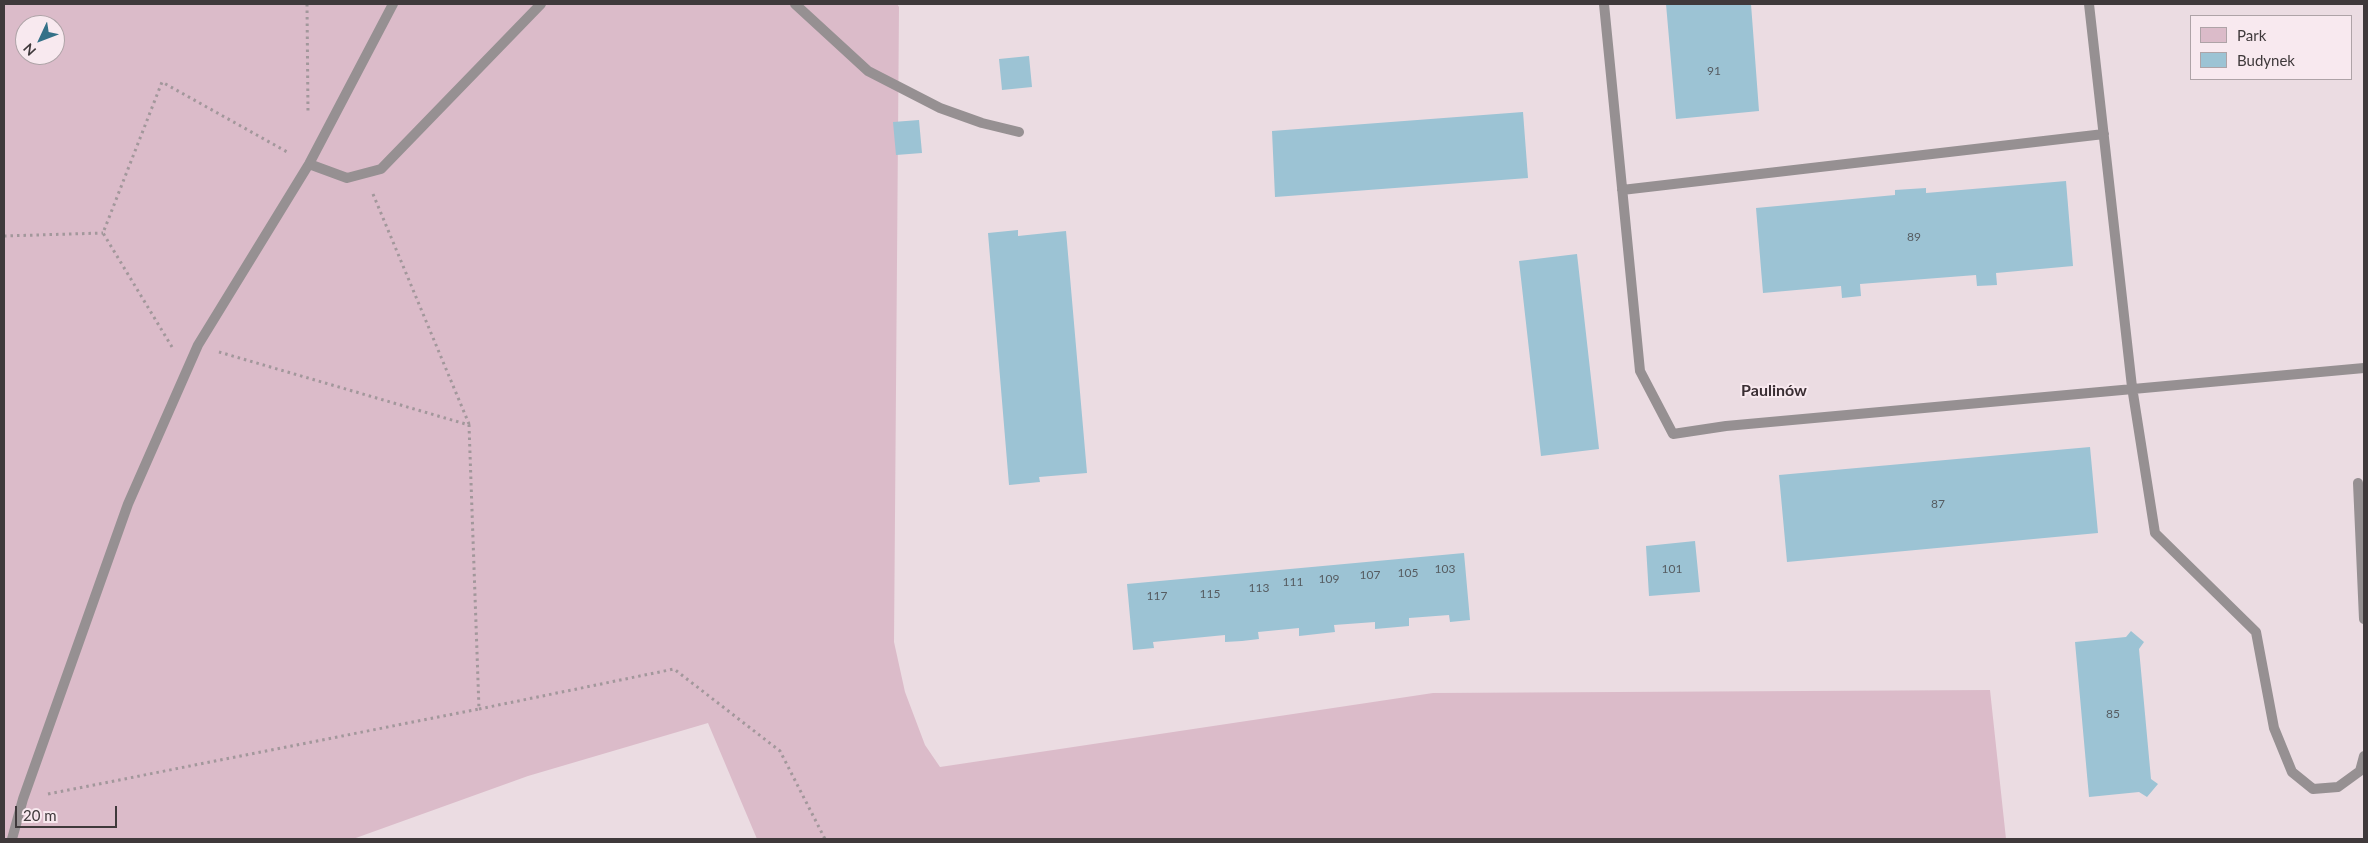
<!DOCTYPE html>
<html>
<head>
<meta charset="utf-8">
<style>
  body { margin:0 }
  #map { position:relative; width:2368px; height:843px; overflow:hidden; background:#ebdce2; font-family:Lato,sans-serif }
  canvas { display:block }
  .frame { position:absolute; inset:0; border:5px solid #3f393b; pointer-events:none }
  .legend { position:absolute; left:2190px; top:15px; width:162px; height:65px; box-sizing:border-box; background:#f8e9ef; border:1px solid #aea3a7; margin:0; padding:6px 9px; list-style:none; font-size:15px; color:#3f393b }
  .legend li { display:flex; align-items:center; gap:10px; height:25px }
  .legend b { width:25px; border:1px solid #aea3a7 }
  .north { position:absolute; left:15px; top:15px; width:50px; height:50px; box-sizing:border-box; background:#f8e9ef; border:1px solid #aea3a7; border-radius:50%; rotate:227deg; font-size:14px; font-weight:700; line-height:20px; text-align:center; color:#3f393b }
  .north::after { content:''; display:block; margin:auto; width:18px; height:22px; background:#357188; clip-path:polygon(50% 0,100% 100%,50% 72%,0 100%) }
  .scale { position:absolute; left:15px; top:806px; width:102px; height:22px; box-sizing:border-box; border:2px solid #3f393b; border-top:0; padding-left:6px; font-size:15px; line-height:18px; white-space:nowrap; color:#3f393b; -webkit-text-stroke:4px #f8e9ef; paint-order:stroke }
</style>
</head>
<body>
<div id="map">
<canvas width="2368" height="843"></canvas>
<div class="frame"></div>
<ul class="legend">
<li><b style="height:14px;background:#dbbbc9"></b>Park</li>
<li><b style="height:14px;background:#9cc3d4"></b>Budynek</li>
</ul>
<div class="north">N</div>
<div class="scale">20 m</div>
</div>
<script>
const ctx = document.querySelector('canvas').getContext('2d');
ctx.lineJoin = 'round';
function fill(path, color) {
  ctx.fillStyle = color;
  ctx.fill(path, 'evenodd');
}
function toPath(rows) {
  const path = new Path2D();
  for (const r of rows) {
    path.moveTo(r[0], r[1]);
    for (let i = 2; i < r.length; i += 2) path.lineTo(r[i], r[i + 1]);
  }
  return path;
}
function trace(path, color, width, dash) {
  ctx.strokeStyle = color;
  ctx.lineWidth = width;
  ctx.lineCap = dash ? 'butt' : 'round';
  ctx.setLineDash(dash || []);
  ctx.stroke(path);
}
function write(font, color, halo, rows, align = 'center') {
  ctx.font = font + ' Lato,sans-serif';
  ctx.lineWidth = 4;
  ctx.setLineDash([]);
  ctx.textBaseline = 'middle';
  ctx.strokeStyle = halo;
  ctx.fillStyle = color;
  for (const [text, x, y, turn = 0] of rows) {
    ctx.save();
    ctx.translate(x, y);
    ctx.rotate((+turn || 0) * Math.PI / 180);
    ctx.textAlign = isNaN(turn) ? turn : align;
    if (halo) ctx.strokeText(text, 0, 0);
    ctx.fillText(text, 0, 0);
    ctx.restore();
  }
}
fill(toPath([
  [4,4,897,4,899,7,894,642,905,692,925,745,940,767,1433,693,1990,690,2006,839,757,839,708,723,528,776,353,839,4,839],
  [25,25,55,25,55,55,25,55]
]), '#dbbbc9');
fill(toPath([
  [1666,4,1751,4,1759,111,1676,119],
  [1029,56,1032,87,1002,90,999,59],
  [1523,112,1528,178,1275,197,1272,131],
  [919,120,922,153,896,155,893,122],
  [2066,181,2073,266,1996,273,1997,285,1977,286,1976,275,1860,284,1861,296,1842,298,1841,286,1763,293,1756,208,1895,195,1895,190,1926,188,1926,193],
  [1018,230,1018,236,1066,231,1087,473,1039,477,1040,482,1009,485,988,233],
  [1577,254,1599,449,1541,456,1519,261],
  [2090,447,2098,533,1787,562,1779,475],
  [1695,541,1700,592,1649,596,1646,546],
  [1464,553,1470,620,1450,622,1449,615,1409,618,1409,626,1375,629,1375,622,1334,625,1335,632,1299,636,1299,628,1258,632,1259,639,1242,641,1225,642,1225,635,1153,642,1154,648,1133,650,1127,584],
  [2131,631,2144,642,2139,649,2151,779,2158,784,2147,797,2139,792,2089,797,2075,642,2126,637]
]), '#9cc3d4');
trace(toPath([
  [307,4,308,113],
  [373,194,469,424],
  [4,236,103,233],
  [172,347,103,233,162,82,289,153],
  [479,709,674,669,780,751,825,839],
  [48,794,479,709,469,425,219,352]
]), '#a2979b', 3, [2.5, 4]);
trace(toPath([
  [795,4,868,71,940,108,982,123,1019,132],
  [1604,4,1640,371,1673,434,1726,426,2364,368],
  [2089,4,2132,387,2155,533,2256,632,2274,728,2292,772,2313,789,2338,787,2360,771,2364,756],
  [309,164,347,178,381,169,541,4],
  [1622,190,2104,134],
  [2358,483,2364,619],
  [12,839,23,799,128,504,198,345,309,164,393,4]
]), '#969092', 10);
write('12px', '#565c61', null, [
  ["91",1714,71],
  ["89",1914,237],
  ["87",1938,504],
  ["103",1445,569],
  ["101",1672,569],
  ["105",1408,573],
  ["107",1370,575],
  ["109",1329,579],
  ["111",1293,582],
  ["113",1259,588],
  ["115",1210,594],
  ["117",1157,596],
  ["85",2113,714]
]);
write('bold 16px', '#3a2e33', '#f8e9ef', [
  ["Paulinów",1774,391]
]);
</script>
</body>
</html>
